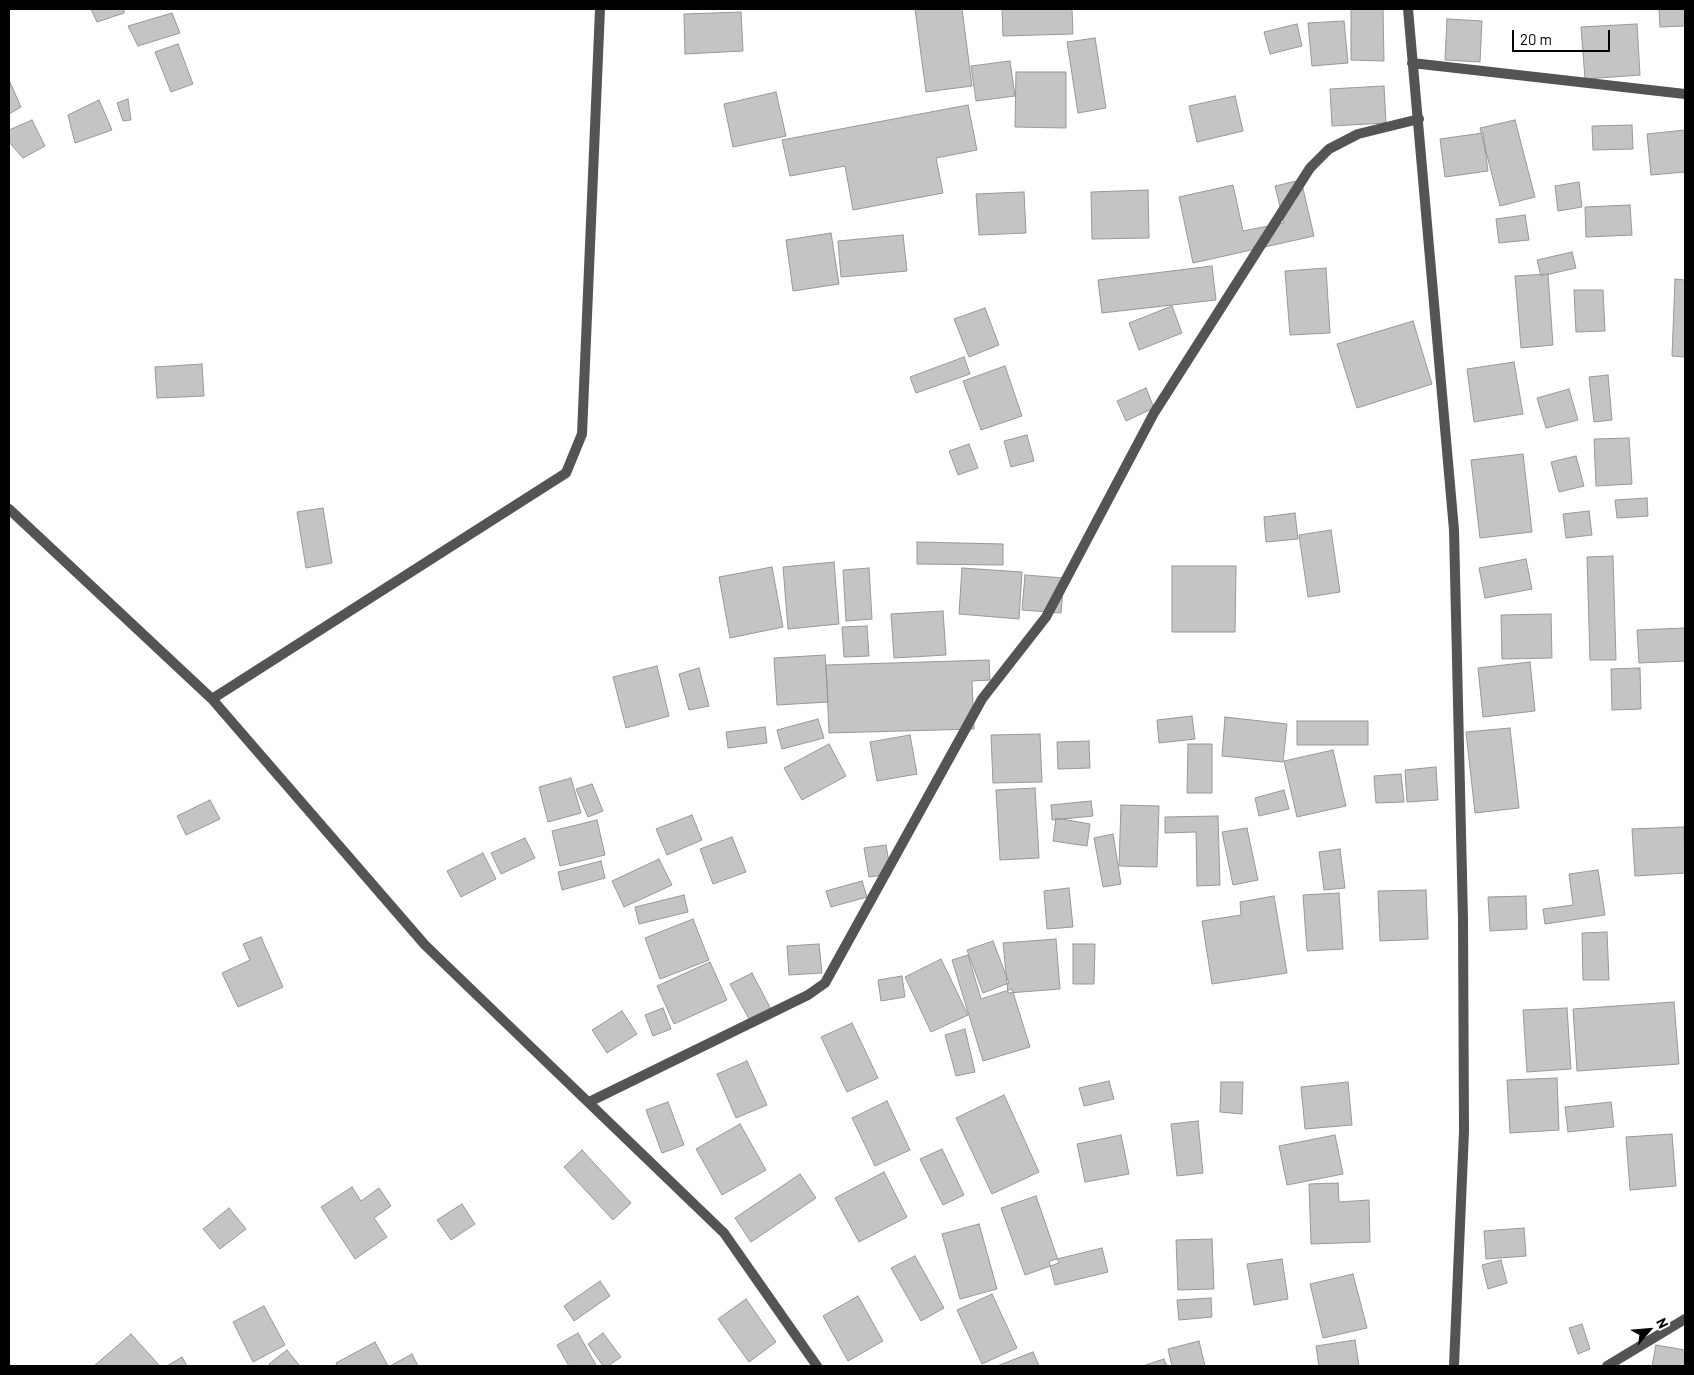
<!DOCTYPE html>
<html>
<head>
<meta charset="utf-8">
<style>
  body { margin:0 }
  #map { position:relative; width:1694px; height:1375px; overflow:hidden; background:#fff; font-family:Barlow,sans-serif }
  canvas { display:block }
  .frame { position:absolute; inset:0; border:10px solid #000; pointer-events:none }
  .north { position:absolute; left:1624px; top:1305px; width:50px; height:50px; -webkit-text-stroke:4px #fff; paint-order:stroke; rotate:63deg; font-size:14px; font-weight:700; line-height:20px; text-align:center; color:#000 }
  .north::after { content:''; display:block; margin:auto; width:18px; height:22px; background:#000; clip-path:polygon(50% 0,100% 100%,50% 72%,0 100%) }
  .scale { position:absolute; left:1512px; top:30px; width:98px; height:22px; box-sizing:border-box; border:2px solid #000; border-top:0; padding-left:6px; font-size:15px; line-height:18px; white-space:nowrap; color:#000; -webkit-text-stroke:4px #fff; paint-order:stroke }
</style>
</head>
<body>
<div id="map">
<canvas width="1694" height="1375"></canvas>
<div class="frame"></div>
<div class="north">N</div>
<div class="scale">20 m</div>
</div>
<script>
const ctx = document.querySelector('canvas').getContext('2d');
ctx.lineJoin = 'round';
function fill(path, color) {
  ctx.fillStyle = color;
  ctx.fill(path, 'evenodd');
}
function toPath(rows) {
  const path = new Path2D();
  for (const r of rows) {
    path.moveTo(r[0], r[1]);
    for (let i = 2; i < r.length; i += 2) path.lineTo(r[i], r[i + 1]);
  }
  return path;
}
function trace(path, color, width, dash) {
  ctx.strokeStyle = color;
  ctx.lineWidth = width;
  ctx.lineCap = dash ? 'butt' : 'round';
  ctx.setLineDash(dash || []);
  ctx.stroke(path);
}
const building = toPath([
  [91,9,124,9,124,13,97,22,91,9],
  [915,9,962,9,972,86,926,92,915,9],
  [1002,9,1072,9,1073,34,1003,36,1002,9],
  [1351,9,1383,9,1384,61,1351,60,1351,9],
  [1659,9,1685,9,1685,26,1660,27,1659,9],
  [741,12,743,51,685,54,684,14,741,12],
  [172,13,180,33,138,46,128,26,172,13],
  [1447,19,1482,21,1480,62,1445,60,1447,19],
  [1344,21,1348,63,1312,66,1308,23,1344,21],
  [1297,24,1302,46,1270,54,1264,32,1297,24],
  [1637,24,1640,75,1585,79,1581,27,1637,24],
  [1095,38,1106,108,1078,113,1067,42,1095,38],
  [178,44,193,84,171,92,155,52,178,44],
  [1010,61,1015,96,976,101,971,66,1010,61],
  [1016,72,1066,72,1066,128,1015,127,1016,72],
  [9,80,21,107,9,114,9,80],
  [1384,86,1386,123,1332,126,1330,89,1384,86],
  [776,92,786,136,733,147,724,104,776,92],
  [1235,96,1243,131,1197,142,1189,106,1235,96],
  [128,99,131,120,123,121,117,103,128,99],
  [99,100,112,130,75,143,68,115,99,100],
  [968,105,977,150,936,158,943,193,853,210,845,166,790,176,782,140,968,105],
  [32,120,45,146,23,158,9,142,9,130,32,120],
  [1515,120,1535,197,1500,206,1480,128,1515,120],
  [1632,125,1633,149,1593,150,1592,126,1632,125],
  [1685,130,1685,172,1651,175,1647,134,1685,130],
  [1483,133,1488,171,1445,177,1440,139,1483,133],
  [1301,180,1314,236,1193,263,1179,197,1233,185,1243,231,1284,223,1275,186,1301,180],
  [1579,182,1582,207,1558,211,1555,186,1579,182],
  [1148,190,1149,238,1092,239,1091,192,1148,190],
  [1024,192,1026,233,979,235,976,194,1024,192],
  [1630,205,1632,235,1586,237,1585,207,1630,205],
  [1525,215,1529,240,1499,243,1496,219,1525,215],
  [831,233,839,284,793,291,786,240,831,233],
  [903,235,907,271,841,277,838,241,903,235],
  [1572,252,1576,268,1541,276,1537,260,1572,252],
  [1212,266,1216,300,1102,313,1098,280,1212,266],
  [1326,268,1330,333,1290,335,1285,271,1326,268],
  [1548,274,1553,345,1521,348,1515,276,1548,274],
  [1675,279,1685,280,1685,357,1672,356,1675,279],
  [1574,290,1603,290,1605,331,1576,332,1574,290],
  [1172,306,1182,333,1139,350,1129,323,1172,306],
  [985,308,999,345,969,357,954,319,985,308],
  [1413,321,1432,384,1357,408,1337,344,1413,321],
  [964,357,970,374,916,393,910,377,964,357],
  [1514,362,1523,414,1474,422,1467,369,1514,362],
  [202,364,204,396,157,398,155,367,202,364],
  [1005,366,1022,416,981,430,963,381,1005,366],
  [1608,375,1612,420,1594,422,1589,377,1608,375],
  [1146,388,1154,408,1126,421,1117,401,1146,388],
  [1569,389,1578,420,1546,428,1537,398,1569,389],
  [1027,435,1034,461,1011,467,1004,441,1027,435],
  [1629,438,1632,484,1596,486,1594,439,1629,438],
  [969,444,978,468,958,475,949,451,969,444],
  [1523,454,1532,532,1480,538,1471,460,1523,454],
  [1576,456,1584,486,1559,492,1551,462,1576,456],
  [1647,498,1648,516,1617,518,1615,500,1647,498],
  [323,508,332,563,306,568,297,512,323,508],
  [1589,511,1592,535,1566,538,1563,514,1589,511],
  [1295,513,1298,539,1266,542,1264,517,1295,513],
  [1331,530,1340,592,1308,597,1299,535,1331,530],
  [917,542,1003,544,1003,565,917,564,917,542],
  [1613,556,1616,660,1590,660,1587,557,1613,556],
  [1526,559,1532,589,1485,598,1479,568,1526,559],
  [834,562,839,624,788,629,783,567,834,562],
  [1172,566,1236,566,1235,632,1172,632,1172,566],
  [772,567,783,627,730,638,719,577,772,567],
  [869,568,872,619,846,621,843,570,869,568],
  [962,568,1022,572,1019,619,959,614,962,568],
  [1025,575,1064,578,1061,613,1022,610,1025,575],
  [943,611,946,655,894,658,891,614,943,611],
  [1551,614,1552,658,1502,659,1501,615,1551,614],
  [867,626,869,656,844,657,842,627,867,626],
  [1685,628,1685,661,1639,663,1637,630,1685,628],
  [825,655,828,702,777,705,774,658,825,655],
  [989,660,990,680,972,681,974,729,829,733,826,665,989,660],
  [1530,662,1535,711,1483,717,1478,668,1530,662],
  [657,666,669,716,626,728,613,677,657,666],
  [699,668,709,706,689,710,679,674,699,668],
  [1640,668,1641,709,1612,710,1611,669,1640,668],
  [1192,716,1195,739,1159,743,1157,720,1192,716],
  [1225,717,1287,724,1283,762,1222,756,1225,717],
  [818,719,824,738,782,749,777,730,818,719],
  [1297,721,1368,721,1368,745,1297,745,1297,721],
  [765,727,767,743,728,748,726,732,765,727],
  [1510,728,1519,808,1475,813,1466,732,1510,728],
  [1040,734,1042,782,993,783,991,735,1040,734],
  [910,735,917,774,877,781,870,742,910,735],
  [1089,741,1090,768,1058,769,1057,742,1089,741],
  [829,744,846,776,802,800,784,768,829,744],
  [1188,744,1212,744,1212,793,1187,793,1188,744],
  [1333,750,1346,806,1297,817,1284,761,1333,750],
  [1436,767,1438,800,1407,802,1405,770,1436,767],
  [1401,774,1404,802,1376,803,1374,776,1401,774],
  [571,778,581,813,548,822,539,787,571,778],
  [592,784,603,811,588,817,576,789,592,784],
  [1035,788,1039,858,1000,860,996,790,1035,788],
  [1284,790,1289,809,1259,816,1255,798,1284,790],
  [210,800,220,819,186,835,177,816,210,800],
  [1091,801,1093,816,1052,820,1051,805,1091,801],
  [1121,805,1159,806,1157,867,1119,866,1121,805],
  [692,815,702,840,667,855,656,829,692,815],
  [1218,816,1220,885,1197,886,1196,832,1165,833,1165,817,1218,816],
  [1056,818,1090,824,1087,846,1053,841,1056,818],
  [597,820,605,855,560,866,552,831,597,820],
  [1684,827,1685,873,1635,876,1632,829,1684,827],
  [1247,828,1258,880,1233,885,1222,832,1247,828],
  [1113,834,1121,884,1103,887,1094,838,1113,834],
  [732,837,746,872,713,884,700,849,732,837],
  [525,838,535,858,501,874,491,853,525,838],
  [886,845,891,874,869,877,864,848,886,845],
  [1340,849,1345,888,1324,890,1319,852,1340,849],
  [483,853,496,879,461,897,447,871,483,853],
  [659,859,672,885,624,907,612,881,659,859],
  [601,861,605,878,562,890,558,872,601,861],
  [1598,870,1605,915,1545,924,1543,909,1573,905,1569,874,1598,870],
  [862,881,867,897,831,907,826,891,862,881],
  [1069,888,1073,927,1047,929,1044,891,1069,888],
  [1426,890,1428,939,1380,941,1378,891,1426,890],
  [1339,893,1343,949,1307,951,1303,895,1339,893],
  [684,895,688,912,639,924,635,907,684,895],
  [1274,896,1287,973,1212,984,1202,921,1241,915,1240,902,1274,896],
  [1526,896,1527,929,1490,931,1488,897,1526,896],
  [693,919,709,960,660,979,645,938,693,919],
  [1607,932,1609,980,1583,980,1582,933,1607,932],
  [261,937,283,987,238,1007,222,973,250,960,243,944,261,937],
  [1056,939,1060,989,1008,993,1003,943,1056,939],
  [993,941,1009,983,983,993,967,950,993,941],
  [819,944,822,973,789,975,787,946,819,944],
  [1073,944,1095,944,1094,984,1073,984,1073,944],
  [968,955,981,999,1012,989,1030,1047,983,1061,952,960,968,955],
  [941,959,968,1015,931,1032,905,977,941,959],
  [710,962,727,1000,674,1024,657,986,710,962],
  [752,973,774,1015,753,1026,730,984,752,973],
  [902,976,905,997,881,1001,878,980,902,976],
  [1674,1002,1679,1064,1577,1071,1573,1009,1674,1002],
  [663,1008,671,1029,653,1036,645,1015,663,1008],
  [1567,1008,1571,1069,1527,1072,1523,1010,1567,1008],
  [622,1011,637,1034,607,1053,592,1030,622,1011],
  [852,1023,878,1078,847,1092,821,1037,852,1023],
  [965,1029,975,1072,956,1076,945,1035,965,1029],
  [747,1061,767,1105,736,1118,717,1074,747,1061],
  [1557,1078,1559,1130,1510,1133,1507,1080,1557,1078],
  [1109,1081,1114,1099,1084,1106,1079,1088,1109,1081],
  [1221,1082,1243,1082,1242,1114,1220,1112,1221,1082],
  [1348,1082,1352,1125,1305,1129,1301,1087,1348,1082],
  [1004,1095,1039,1172,992,1194,956,1118,1004,1095],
  [887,1101,910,1150,875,1166,852,1118,887,1101],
  [668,1102,684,1145,662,1153,646,1110,668,1102],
  [1611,1102,1614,1127,1568,1132,1565,1107,1611,1102],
  [1198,1121,1203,1173,1177,1176,1171,1124,1198,1121],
  [740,1124,766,1170,722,1195,696,1149,740,1124],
  [1672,1134,1676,1186,1630,1190,1626,1137,1672,1134],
  [1121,1135,1129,1174,1085,1182,1077,1144,1121,1135],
  [1335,1135,1343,1174,1287,1185,1279,1146,1335,1135],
  [942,1149,964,1195,943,1205,920,1159,942,1149],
  [582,1150,631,1203,613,1220,564,1167,582,1150],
  [884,1172,907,1217,859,1242,835,1198,884,1172],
  [800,1174,816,1198,751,1242,735,1218,800,1174],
  [1338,1183,1339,1202,1369,1200,1370,1242,1311,1244,1309,1184,1338,1183],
  [352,1187,361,1201,379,1188,391,1206,374,1218,387,1237,355,1259,321,1207,352,1187],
  [1036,1196,1059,1263,1025,1275,1001,1208,1036,1196],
  [462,1204,475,1224,451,1240,437,1220,462,1204],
  [229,1208,246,1229,220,1249,203,1229,229,1208],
  [979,1224,997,1289,960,1299,942,1234,979,1224],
  [1524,1228,1526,1256,1486,1259,1484,1231,1524,1228],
  [1212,1239,1214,1289,1178,1290,1176,1240,1212,1239],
  [1102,1248,1108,1272,1055,1285,1049,1261,1102,1248],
  [915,1256,944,1308,921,1321,891,1268,915,1256],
  [1282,1259,1288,1299,1254,1305,1247,1264,1282,1259],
  [1501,1260,1507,1283,1488,1289,1482,1265,1501,1260],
  [1353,1274,1367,1328,1323,1338,1310,1284,1353,1274],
  [600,1281,610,1296,574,1321,564,1306,600,1281],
  [992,1294,1017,1348,982,1364,957,1310,992,1294],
  [858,1296,883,1341,848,1361,823,1316,858,1296],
  [1211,1298,1212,1317,1179,1320,1177,1300,1211,1298],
  [746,1299,776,1342,749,1362,718,1319,746,1299],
  [264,1306,285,1345,253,1362,233,1322,264,1306],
  [1582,1324,1590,1349,1578,1354,1569,1328,1582,1324],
  [578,1333,596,1365,593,1366,569,1366,557,1345,578,1333],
  [603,1333,621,1357,608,1366,603,1366,588,1344,603,1333],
  [131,1334,159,1365,158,1366,94,1366,131,1334],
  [1355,1340,1359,1366,1319,1366,1316,1346,1355,1340],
  [1199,1341,1205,1366,1172,1366,1168,1349,1199,1341],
  [375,1342,388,1366,337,1366,336,1363,375,1342],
  [1656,1345,1685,1350,1685,1366,1652,1366,1656,1345],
  [287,1350,300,1366,271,1366,269,1364,287,1350],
  [1033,1352,1039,1366,997,1366,1033,1352],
  [412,1354,418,1366,390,1366,412,1354],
  [182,1357,187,1366,167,1366,182,1357],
  [1164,1359,1167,1366,1143,1366,1164,1359]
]);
fill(building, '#c4c4c4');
trace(building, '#989898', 1);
trace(toPath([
  [589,1102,808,995,825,983,982,699,1046,617,1154,413,1310,168,1329,149,1358,134,1419,119]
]), '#545454', 10);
trace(toPath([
  [1408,9,1454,530,1463,919,1464,1131,1454,1366],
  [1412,63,1685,94],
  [9,509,212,699,425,945,724,1233,817,1366],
  [212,699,566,473,582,434,600,9],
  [1607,1366,1685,1319]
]), '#545454', 10);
</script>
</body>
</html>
